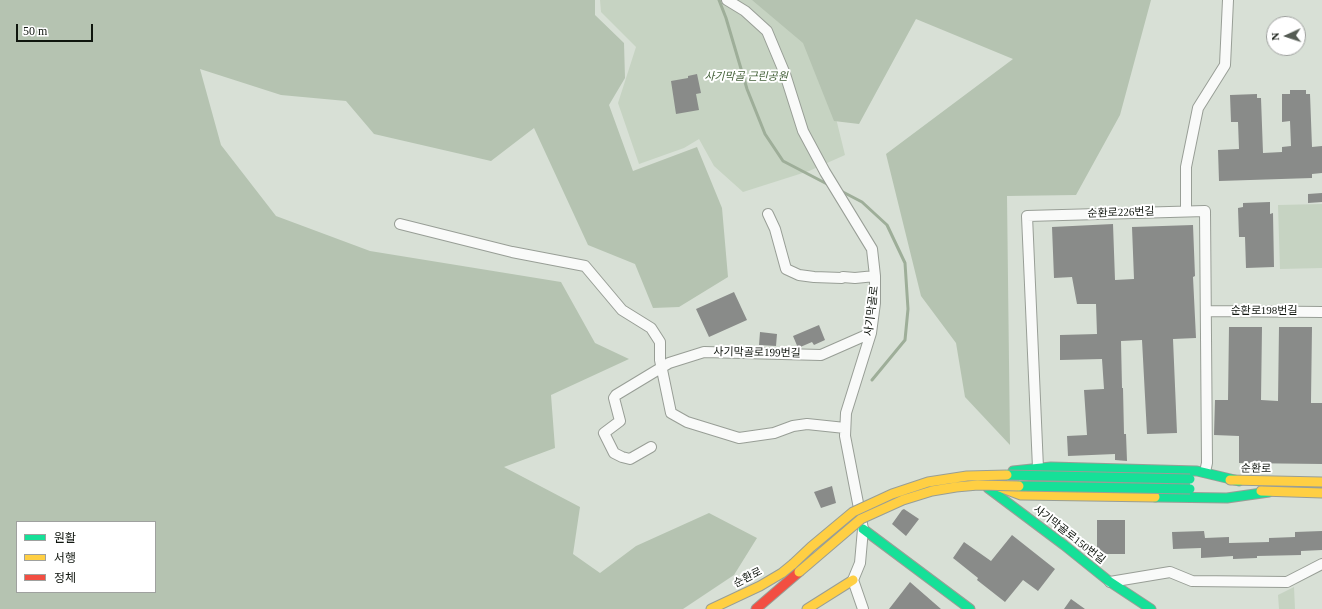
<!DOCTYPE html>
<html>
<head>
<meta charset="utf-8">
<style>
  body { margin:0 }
  #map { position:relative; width:1322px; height:609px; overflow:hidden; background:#d8e0d6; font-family:"Times New Roman","Noto Sans KR",serif }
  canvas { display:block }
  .legend { position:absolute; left:16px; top:521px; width:140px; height:72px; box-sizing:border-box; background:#fff; border:1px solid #9fa19f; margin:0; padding:5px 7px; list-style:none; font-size:12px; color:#0f150e }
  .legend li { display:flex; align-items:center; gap:8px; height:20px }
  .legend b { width:20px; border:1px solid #9fa19f }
  .north { position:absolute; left:1266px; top:16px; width:40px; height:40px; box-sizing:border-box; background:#fff; border:1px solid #9fa19f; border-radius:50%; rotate:267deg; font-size:11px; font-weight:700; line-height:16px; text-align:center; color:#0f150e }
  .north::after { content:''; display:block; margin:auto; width:14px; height:18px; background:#555c54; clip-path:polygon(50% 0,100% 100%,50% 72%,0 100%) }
  .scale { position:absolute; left:16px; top:24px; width:77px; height:18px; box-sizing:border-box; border:2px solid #0f150e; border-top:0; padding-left:5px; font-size:12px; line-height:14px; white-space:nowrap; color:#0f150e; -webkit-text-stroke:3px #fff; paint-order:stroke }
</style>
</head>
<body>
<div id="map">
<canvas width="1322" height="609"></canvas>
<ul class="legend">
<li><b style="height:5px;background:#16e098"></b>원활</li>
<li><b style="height:5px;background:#ffcf43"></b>서행</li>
<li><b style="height:5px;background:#f24e42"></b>정체</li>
</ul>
<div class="north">N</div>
<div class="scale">50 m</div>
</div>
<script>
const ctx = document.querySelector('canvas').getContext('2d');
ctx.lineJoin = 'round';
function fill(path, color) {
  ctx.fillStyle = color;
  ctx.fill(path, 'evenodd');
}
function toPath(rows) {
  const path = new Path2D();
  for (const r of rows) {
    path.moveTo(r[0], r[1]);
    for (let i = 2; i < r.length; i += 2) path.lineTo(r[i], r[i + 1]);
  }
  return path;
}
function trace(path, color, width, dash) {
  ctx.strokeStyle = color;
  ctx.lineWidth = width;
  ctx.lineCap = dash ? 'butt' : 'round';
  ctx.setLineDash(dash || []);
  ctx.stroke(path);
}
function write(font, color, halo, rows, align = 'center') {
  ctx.font = font + ' "Times New Roman","Noto Sans KR",serif';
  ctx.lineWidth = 4;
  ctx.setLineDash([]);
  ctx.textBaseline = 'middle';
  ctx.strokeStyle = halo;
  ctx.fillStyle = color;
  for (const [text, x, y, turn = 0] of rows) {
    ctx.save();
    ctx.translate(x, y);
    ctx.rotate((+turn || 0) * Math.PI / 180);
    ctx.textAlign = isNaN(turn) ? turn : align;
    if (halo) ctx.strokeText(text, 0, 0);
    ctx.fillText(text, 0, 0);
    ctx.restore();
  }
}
fill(toPath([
  [600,0,807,0,845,155,809,171,743,192,714,166,699,139,684,148,639,164,618,103,636,47,601,12],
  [1322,204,1322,268,1280,269,1278,205],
  [1294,587,1295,609,1279,609,1278,595]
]), '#c6d3c2');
fill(toPath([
  [0,0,595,0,595,15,624,43,625,78,609,105,633,171,697,147,722,208,728,277,679,307,653,308,635,264,588,245,534,128,491,161,374,134,346,101,281,95,200,69,221,145,276,216,370,251,561,282,595,343,629,359,551,395,555,448,504,467,580,507,573,554,600,573,636,546,709,513,757,538,734,575,683,609,0,609],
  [17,522,155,522,155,592,17,592],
  [752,0,1151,0,1120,115,1076,195,1007,196,1010,445,965,397,956,343,921,296,886,154,1013,59,916,19,859,124,834,121,803,43]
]), '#b5c3b1');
trace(toPath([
  [719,0,726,18,747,89,765,134,783,161,829,185],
  [841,191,862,202,887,225,905,263,908,309,905,340,872,380]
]), '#9eae99', 3);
fill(toPath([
  [697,74,701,93,696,94,699,110,676,114,671,81,688,78,688,76],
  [1290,90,1306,90,1306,94,1310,94,1312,147,1322,146,1322,173,1312,174,1312,178,1219,181,1218,150,1239,149,1238,122,1231,122,1230,95,1257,94,1257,98,1261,98,1263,153,1282,152,1282,147,1291,146,1290,121,1282,122,1282,94,1290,94],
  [1322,193,1322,202,1308,203,1308,194],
  [1270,202,1270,214,1273,213,1274,267,1246,268,1245,237,1239,237,1238,208,1243,207,1243,203],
  [1113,224,1115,280,1134,279,1132,227,1193,225,1195,276,1193,277,1196,338,1173,339,1177,433,1147,434,1142,340,1121,341,1122,388,1123,388,1124,434,1126,434,1127,461,1115,460,1115,454,1068,456,1067,436,1087,435,1084,390,1104,389,1102,359,1060,360,1060,335,1097,334,1096,304,1077,304,1072,277,1054,278,1052,227],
  [734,292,747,320,709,337,696,309],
  [819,325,825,340,814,345,812,342,798,348,793,336],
  [1229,327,1262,327,1261,400,1278,401,1279,327,1312,327,1311,401,1311,403,1322,403,1322,464,1239,463,1239,436,1214,435,1215,400,1228,400],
  [760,332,777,334,776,346,759,345],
  [832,486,836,503,821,508,814,492],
  [904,509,919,519,906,536,892,524,902,510],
  [1097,520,1125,520,1125,554,1097,554],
  [1204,531,1205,538,1229,537,1229,543,1269,542,1269,538,1295,537,1295,532,1322,531,1322,550,1301,551,1301,555,1257,556,1257,558,1233,559,1233,556,1201,558,1201,548,1173,549,1172,532],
  [1012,535,1055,569,1038,591,1023,580,1005,602,977,580,978,578,953,558,964,542,991,561],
  [910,582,941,609,889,609],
  [1071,599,1085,609,1064,609]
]), '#898b89');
const street = toPath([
  [727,0,745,11,767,31,785,74,803,131,825,172,872,249,875,276,875,303,871,333,846,413,845,436,863,529,860,563,853,580,863,609],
  [1186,211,1186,167,1198,108,1225,65,1228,0],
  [768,214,775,229,786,269,799,275,814,277,842,278,843,277,855,278,875,276],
  [400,224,512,252,585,266,622,310,651,328,660,342,660,360,671,413,687,422,739,438,774,433,793,426,807,424,845,428],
  [1206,311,1322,312],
  [651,447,630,459,622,457,614,453,604,433,620,421,614,398,616,395,669,363,704,352,821,355,871,333],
  [1038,468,1027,216,1205,211,1207,463,1205,472],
  [1110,582,1170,572,1192,581,1287,582,1322,564]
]);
const fast = toPath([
  [1013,471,1051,467,1197,471,1239,481],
  [988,488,1064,545,1110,582,1151,609],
  [1155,497,1227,498,1269,492],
  [863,529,970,609]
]);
const slow = toPath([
  [1230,480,1322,482],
  [997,486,1021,495,1155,497],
  [1261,491,1322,493],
  [711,609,760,586,782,573,793,564],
  [807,609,853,580]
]);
const jam = toPath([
  [756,609,799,572]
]);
trace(street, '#989e96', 12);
trace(fast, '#989e96', 11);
trace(slow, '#989e96', 11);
trace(jam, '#989e96', 11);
trace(street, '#f9faf9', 10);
trace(fast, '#16e098', 9);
trace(slow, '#ffcf43', 9);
trace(jam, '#f24e42', 9);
const fastBridge = toPath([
  [1007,475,1190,479],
  [1019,486,1190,489]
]);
const slowBridge = toPath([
  [793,564,811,547,853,512,892,494,928,482,967,476,1007,475],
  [799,572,861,519,903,500,932,491,956,487,978,485,1019,486]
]);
trace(fastBridge, '#989e96', 11, []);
trace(slowBridge, '#989e96', 11, []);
trace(fastBridge, '#16e098', 9);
trace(slowBridge, '#ffcf43', 9);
write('italic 11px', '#446139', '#fff', [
  ["사기막골 근린공원",746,77]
]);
write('11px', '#0f150e', '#fff', [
  ["순환로226번길",1121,213,-2],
  ["사기막골로",872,311,-83],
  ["순환로198번길",1264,311],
  ["사기막골로199번길",757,353,1],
  ["순환로",1256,469,1],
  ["사기막골로150번길",1069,535,38],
  ["순환로",748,578,-27]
]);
</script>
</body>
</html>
